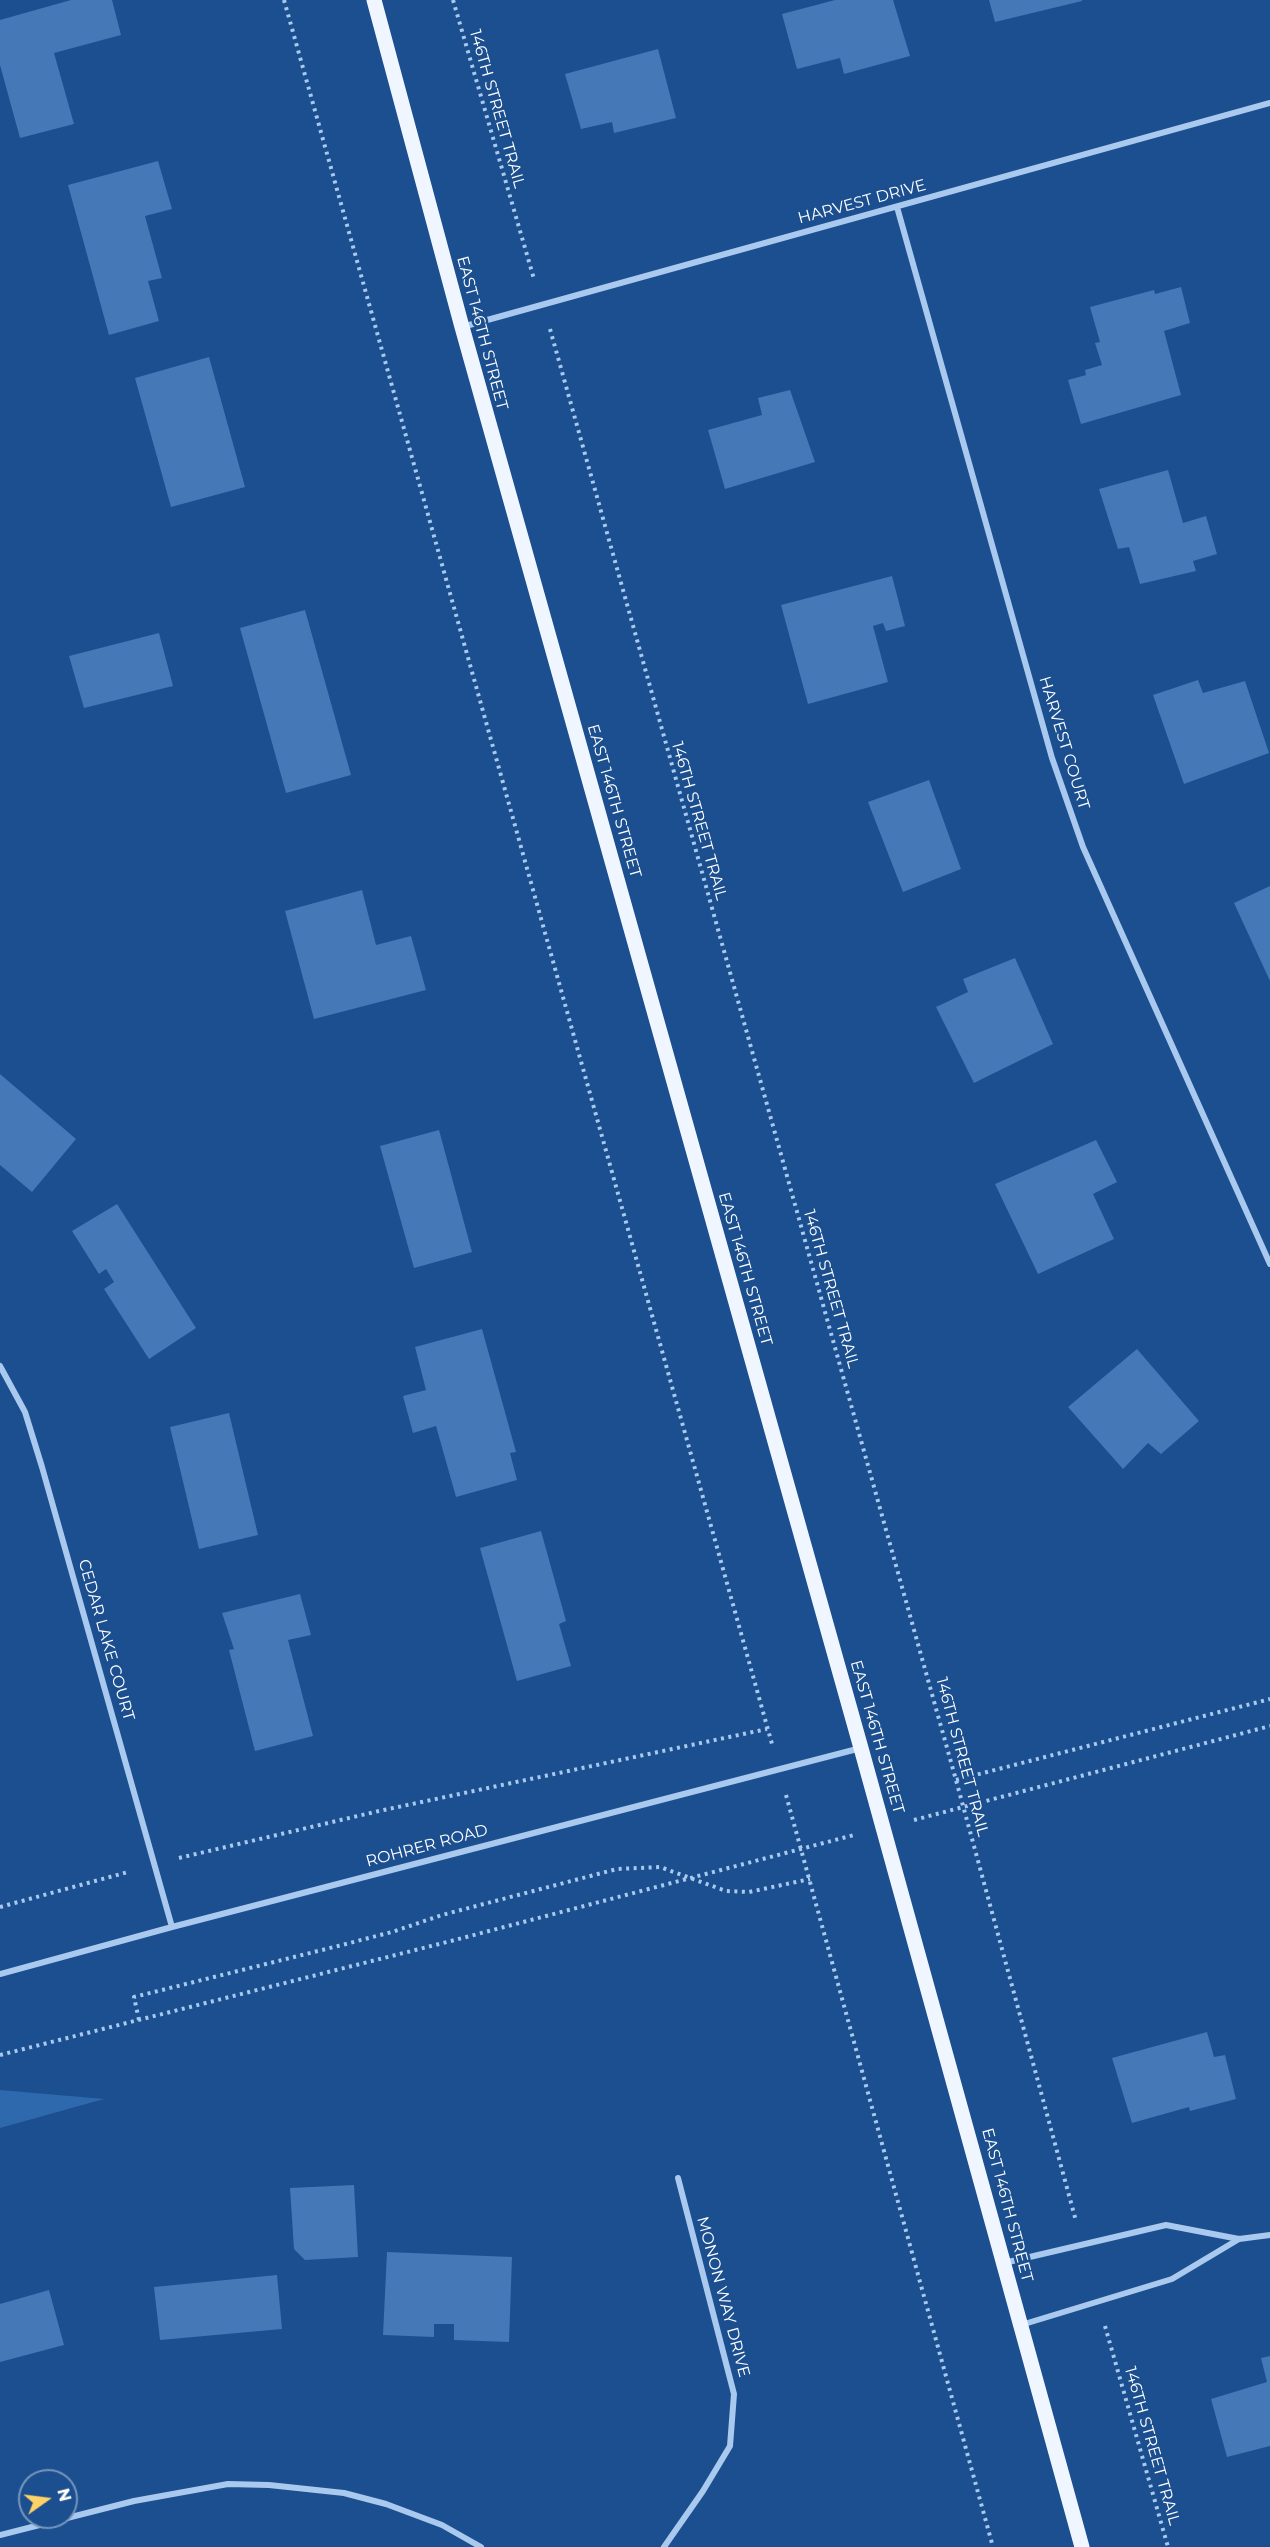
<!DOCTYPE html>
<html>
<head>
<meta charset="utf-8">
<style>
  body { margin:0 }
  #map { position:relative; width:1270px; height:2547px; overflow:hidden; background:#1b4f8f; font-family:Montserrat,sans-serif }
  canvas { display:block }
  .north { position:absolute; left:18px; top:2469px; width:60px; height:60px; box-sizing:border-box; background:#1b4f8f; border:2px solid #7695bc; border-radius:50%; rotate:76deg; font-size:16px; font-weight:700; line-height:24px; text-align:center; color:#fff }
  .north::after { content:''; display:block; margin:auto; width:21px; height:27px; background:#ffd166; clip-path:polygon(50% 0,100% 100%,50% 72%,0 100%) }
</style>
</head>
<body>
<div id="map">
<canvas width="1270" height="2547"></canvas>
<div class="north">N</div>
</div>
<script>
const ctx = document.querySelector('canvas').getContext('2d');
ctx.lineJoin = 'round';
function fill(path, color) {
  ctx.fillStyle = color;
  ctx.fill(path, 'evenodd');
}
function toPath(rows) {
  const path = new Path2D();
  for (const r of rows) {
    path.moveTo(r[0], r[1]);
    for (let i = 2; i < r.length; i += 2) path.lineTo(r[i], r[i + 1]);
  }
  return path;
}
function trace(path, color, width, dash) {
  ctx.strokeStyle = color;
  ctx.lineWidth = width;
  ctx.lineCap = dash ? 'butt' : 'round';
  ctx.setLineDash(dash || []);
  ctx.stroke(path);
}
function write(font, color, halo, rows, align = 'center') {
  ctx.font = font + ' Montserrat,sans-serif';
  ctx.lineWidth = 5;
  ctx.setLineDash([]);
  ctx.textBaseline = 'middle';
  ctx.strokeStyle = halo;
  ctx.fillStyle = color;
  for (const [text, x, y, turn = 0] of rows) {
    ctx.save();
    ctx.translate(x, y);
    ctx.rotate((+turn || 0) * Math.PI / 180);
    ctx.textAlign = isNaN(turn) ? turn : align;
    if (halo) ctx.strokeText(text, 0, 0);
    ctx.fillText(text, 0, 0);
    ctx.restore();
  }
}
fill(toPath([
  [0,2090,104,2099,0,2128]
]), '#2e69ad');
fill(toPath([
  [71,0,112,0,121,35,54,53,74,124,20,138,0,65,0,20],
  [835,0,893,0,910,56,844,74,840,58,797,69,782,14],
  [989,0,1082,0,1082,1,995,22],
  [658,49,676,118,614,133,612,122,581,129,565,74],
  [158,161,172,209,145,216,162,278,148,281,159,321,109,335,68,185],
  [1181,287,1190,323,1164,331,1181,395,1081,424,1068,380,1086,375,1085,370,1102,365,1095,343,1100,342,1090,307,1154,290,1155,294],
  [209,357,245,487,171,507,135,378],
  [790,390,815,462,725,489,708,430,762,415,758,398],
  [1168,470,1183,523,1206,516,1217,554,1193,561,1196,571,1140,584,1129,547,1118,549,1099,489],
  [892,576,905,626,886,631,883,623,873,626,888,682,808,704,781,605],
  [305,610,351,775,286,793,240,628],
  [159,633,173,686,84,708,69,656],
  [1198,680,1203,693,1245,681,1269,753,1184,784,1153,695],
  [929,780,961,869,903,892,868,802],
  [1270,886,1270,981,1234,903],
  [362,890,376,945,411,936,426,990,314,1019,285,911],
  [1015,958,1053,1044,974,1083,936,1007,968,992,963,979],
  [0,1074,76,1139,32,1192,0,1165],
  [439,1130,472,1252,414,1268,380,1146],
  [1096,1140,1117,1182,1093,1194,1114,1239,1038,1274,995,1184],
  [117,1204,196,1328,149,1359,104,1289,114,1282,106,1269,99,1274,72,1231],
  [482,1329,516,1452,510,1453,517,1480,456,1497,436,1426,413,1433,403,1396,426,1390,415,1347],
  [1137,1349,1199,1421,1161,1454,1148,1443,1123,1469,1068,1407],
  [229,1413,258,1535,199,1549,170,1427],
  [541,1531,566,1621,559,1624,571,1666,517,1681,480,1548],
  [300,1594,311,1635,288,1640,313,1736,255,1751,229,1650,234,1649,222,1613],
  [1207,2032,1214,2057,1225,2055,1236,2099,1190,2111,1189,2107,1132,2123,1112,2058],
  [354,2185,358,2257,305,2260,294,2249,290,2188],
  [387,2252,512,2257,509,2342,454,2340,454,2324,434,2324,434,2337,383,2335],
  [277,2275,282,2329,160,2340,154,2287],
  [49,2290,64,2345,0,2362,0,2304],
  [1270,2356,1270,2446,1227,2457,1211,2399,1267,2382,1261,2358]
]), '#4478b7');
trace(toPath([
  [284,0,772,1744],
  [453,0,534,279],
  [550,329,956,1780,1076,2221],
  [956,1780,1270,1699],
  [786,1795,993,2547],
  [914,1820,1270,1726],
  [179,1858,379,1811,767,1729],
  [0,1907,128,1872],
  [139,2020,134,1997,338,1946,392,1932,442,1915,617,1869,660,1867,726,1891,749,1892,810,1879],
  [0,2055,451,1941,854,1835],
  [1105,2326,1168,2547]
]), '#a9c9ee', 4, [3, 4.5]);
trace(toPath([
  [897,207,1052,758,1083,847,1270,1264],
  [462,327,1270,103],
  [0,1366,25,1412,42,1467,172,1927],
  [0,1974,172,1927,861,1748],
  [1004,2263,1166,2225,1239,2239,1270,2235],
  [1021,2325,1172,2279,1239,2239],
  [0,2535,134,2501,228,2484,269,2485,344,2493,386,2504,442,2525,481,2547],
  [664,2547,703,2491,730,2446,734,2394,678,2178]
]), '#a9c9ee', 6);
trace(toPath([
  [374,0,462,327,861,1748,1082,2547]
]), '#f0f6ff', 15);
write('16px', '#fff', '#1b4f8f', [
  ["146TH STREET TRAIL",497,109,74],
  ["HARVEST DRIVE",862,202,-15],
  ["EAST 146TH STREET",482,333,75],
  ["HARVEST COURT",1064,743,73],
  ["EAST 146TH STREET",614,801,74],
  ["146TH STREET TRAIL",699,821,74],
  ["EAST 146TH STREET",745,1269,74],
  ["146TH STREET TRAIL",831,1289,74],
  ["CEDAR LAKE COURT",106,1640,74],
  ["EAST 146TH STREET",877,1737,74],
  ["146TH STREET TRAIL",962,1757,75],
  ["ROHRER ROAD",427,1846,-15],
  ["EAST 146TH STREET",1007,2205,75],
  ["MONON WAY DRIVE",723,2297,75],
  ["146TH STREET TRAIL",1152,2446,74]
]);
</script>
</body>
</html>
